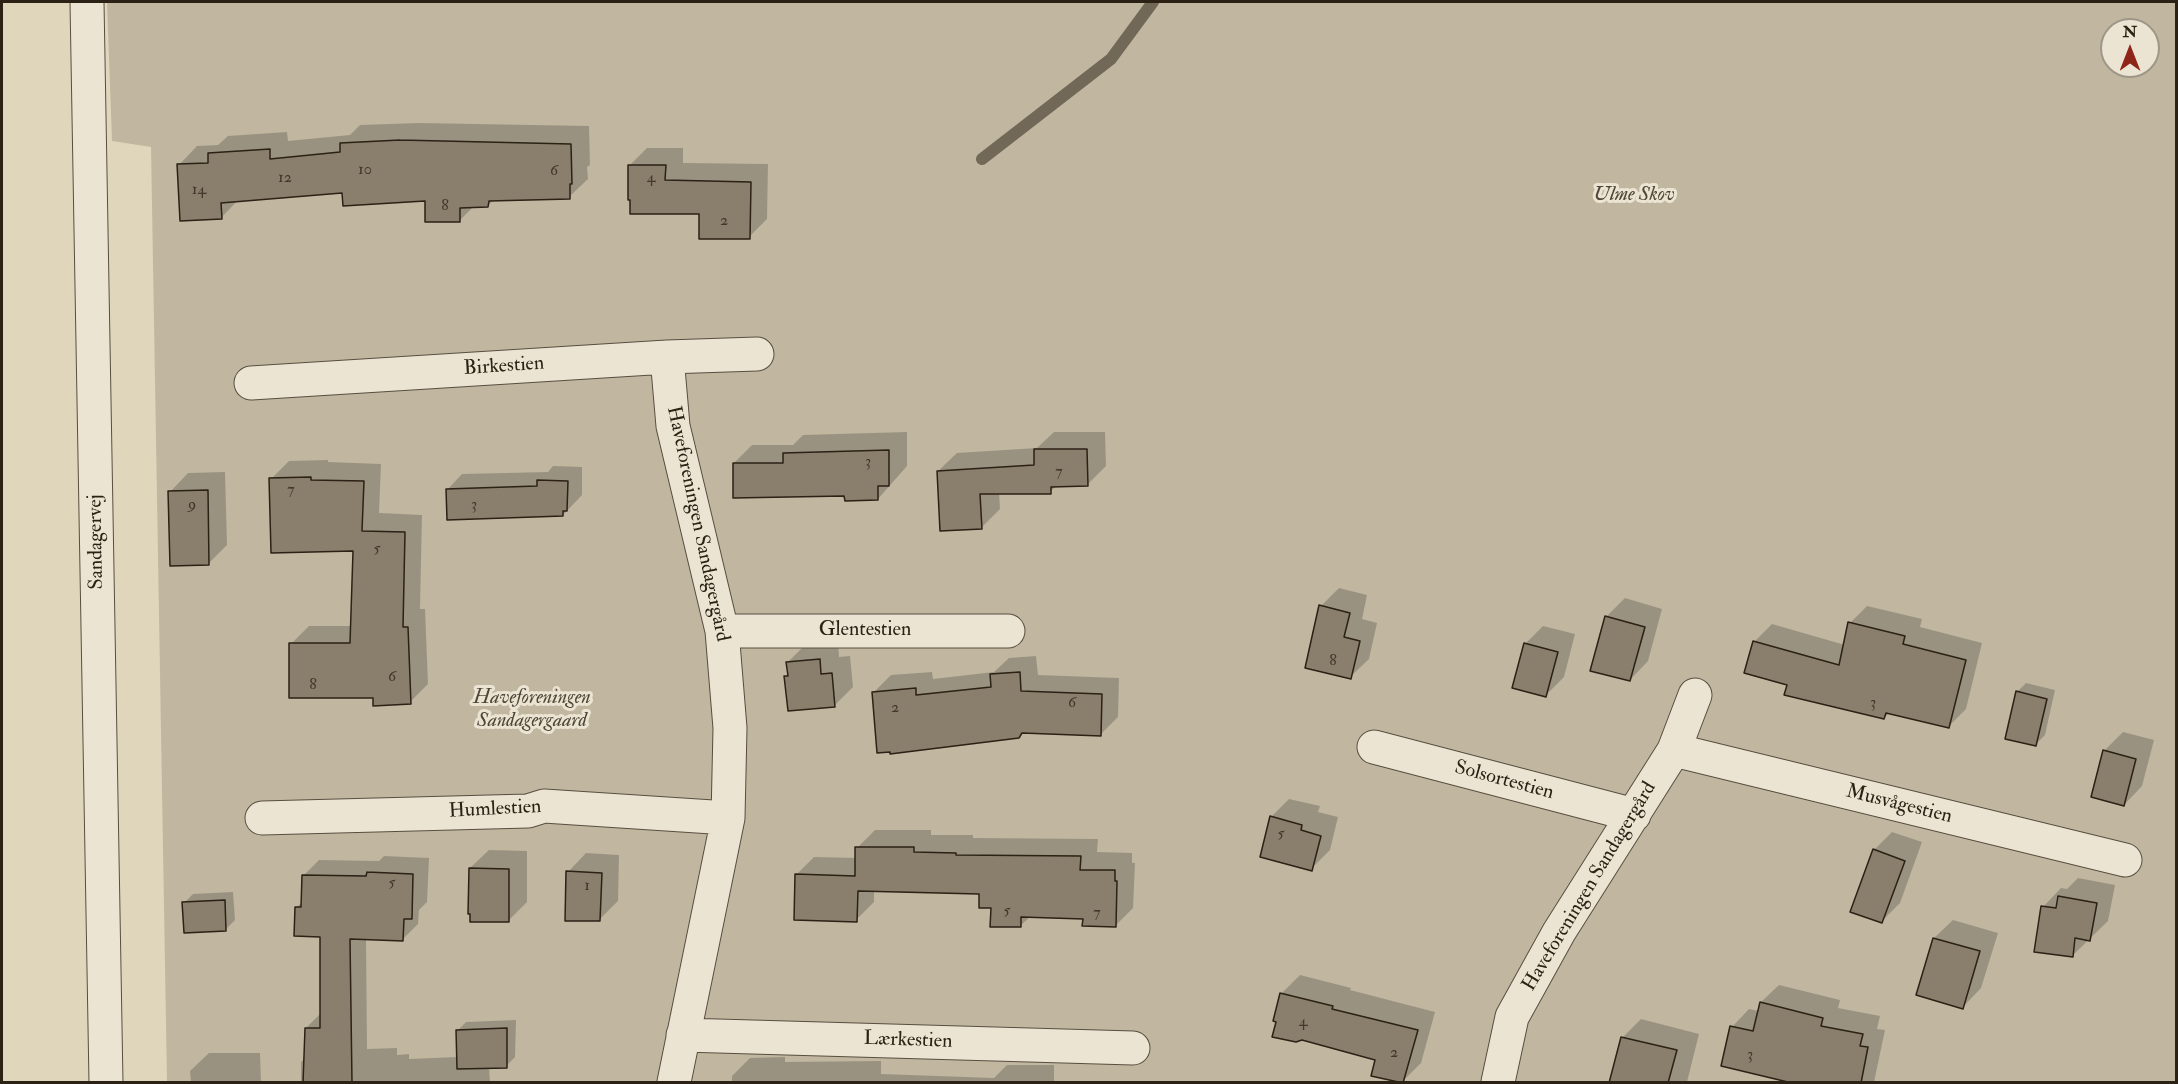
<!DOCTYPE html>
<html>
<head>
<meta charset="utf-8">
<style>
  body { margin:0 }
  #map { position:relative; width:2178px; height:1084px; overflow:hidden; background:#e0d6bc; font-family:"IM FELL Double Pica",serif }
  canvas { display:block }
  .frame { position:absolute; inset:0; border:3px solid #2b2115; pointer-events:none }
  .north { position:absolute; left:2100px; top:18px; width:60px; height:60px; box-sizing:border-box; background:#ebe4d3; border:2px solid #9e9687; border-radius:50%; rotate:0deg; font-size:16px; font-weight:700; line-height:24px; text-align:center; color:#2b2115 }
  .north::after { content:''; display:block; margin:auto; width:21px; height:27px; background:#8f2418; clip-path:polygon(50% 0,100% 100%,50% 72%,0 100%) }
</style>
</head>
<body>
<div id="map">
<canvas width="2178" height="1084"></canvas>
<div class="frame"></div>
<div class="north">N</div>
</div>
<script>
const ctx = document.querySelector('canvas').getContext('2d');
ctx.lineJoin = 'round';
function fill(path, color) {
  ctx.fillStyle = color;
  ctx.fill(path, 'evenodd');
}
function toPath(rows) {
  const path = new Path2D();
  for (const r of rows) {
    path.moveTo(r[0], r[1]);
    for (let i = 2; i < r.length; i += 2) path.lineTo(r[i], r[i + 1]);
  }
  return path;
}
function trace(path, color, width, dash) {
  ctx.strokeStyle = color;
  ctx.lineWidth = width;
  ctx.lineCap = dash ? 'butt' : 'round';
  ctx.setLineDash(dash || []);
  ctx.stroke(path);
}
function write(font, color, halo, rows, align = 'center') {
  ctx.font = font + ' "IM FELL Double Pica",serif';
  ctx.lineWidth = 6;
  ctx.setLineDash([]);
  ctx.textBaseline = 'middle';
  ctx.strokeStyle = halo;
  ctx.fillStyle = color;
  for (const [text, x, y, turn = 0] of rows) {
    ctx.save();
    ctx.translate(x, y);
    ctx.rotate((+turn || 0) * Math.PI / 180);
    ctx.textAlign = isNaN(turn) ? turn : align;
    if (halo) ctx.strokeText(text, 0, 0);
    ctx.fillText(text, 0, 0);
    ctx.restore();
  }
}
fill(toPath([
  [107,2,2176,2,2176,1082,167,1082,151,147,112,141],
  [2112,30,2148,30,2148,66,2112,66]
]), '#c1b7a0');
fill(toPath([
  [419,123,589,126,590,165,587,167,588,179,569,197,494,199,488,206,474,206,459,221,427,200,344,192,238,200,221,218,179,165,197,146,218,145,228,136,287,132,288,141,350,135,360,125],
  [647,148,683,148,683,163,768,164,767,219,749,237,701,213,629,166],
  [907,432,907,466,878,499,846,495,734,463,752,445,793,445,803,435],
  [1054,432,1105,432,1106,466,1087,485,1057,485,1050,492,999,492,1000,509,982,527,938,471,957,453,1037,448],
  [328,460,328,462,381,464,379,513,422,515,420,609,425,609,428,684,410,702,374,696,291,644,309,626,352,626,355,550,271,479,289,461],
  [553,466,582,467,582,495,563,515,448,489,462,474,548,472],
  [225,472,227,545,208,564,170,492,188,473],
  [1339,588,1367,595,1362,619,1377,623,1369,659,1350,677,1321,606],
  [1625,598,1662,609,1648,661,1630,680,1606,617],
  [1867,606,1922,619,1920,627,1982,643,1966,709,1949,726,1890,712,1884,718,1789,684,1754,642,1772,624,1845,645,1850,623],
  [1543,626,1575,634,1564,677,1546,695,1525,644],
  [838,641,839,657,850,656,853,687,835,705,786,677,789,674,788,662,806,644],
  [1036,656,1038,675,1119,678,1118,717,1101,734,1024,732,1018,737,873,693,891,675,932,672,933,679,994,672,1009,658],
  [2026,683,2055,690,2045,735,2036,744,2017,692],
  [2123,732,2154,740,2142,786,2124,805,2104,751],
  [1289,799,1320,806,1318,812,1338,817,1330,850,1311,869,1271,817],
  [875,830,931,830,931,835,973,835,973,838,1098,839,1097,852,1132,853,1132,863,1135,863,1133,908,1115,926,1084,918,1031,916,1020,926,981,892,874,890,874,902,856,920,796,875,814,857,857,858,857,848],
  [1892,832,1922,842,1900,903,1882,921,1874,850],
  [489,850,527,851,527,902,508,921,470,868],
  [586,853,619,855,618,901,599,920,568,872],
  [384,856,429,858,427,902,419,910,418,924,402,940,366,938,367,1049,397,1048,397,1055,409,1054,409,1059,458,1057,457,1031,466,1022,516,1020,515,1057,506,1066,489,1067,490,1082,301,1082,301,1062,305,1058,306,1028,322,1012,322,935,296,908,303,901,304,875,319,860,379,861],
  [2078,878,2115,885,2108,921,2072,956,2043,907,2061,888,2067,889],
  [233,892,235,920,226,929,184,903,193,894],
  [1953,920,1998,933,1981,988,1963,1007,1934,938],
  [1300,975,1351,988,1350,990,1435,1012,1421,1063,1402,1082,1377,1058,1275,1020,1282,993],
  [1779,985,1840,1000,1838,1008,1880,1016,1877,1029,1885,1030,1874,1082,1799,1082,1732,1027,1749,1009,1759,1011,1761,1002],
  [1641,1019,1699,1034,1687,1082,1611,1082,1623,1037],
  [209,1053,260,1053,261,1082,191,1082,190,1071],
  [785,1057,785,1062,881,1061,881,1074,994,1078,1007,1065,1054,1065,1054,1082,732,1082,732,1076,750,1058]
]), '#0003');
trace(toPath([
  [982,159,1111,59,1153,2]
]), '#726857', 12);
const building = toPath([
  [400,140,571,144,572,184,570,184,570,199,489,201,488,207,460,208,460,222,425,222,425,201,343,206,342,193,221,203,222,219,180,221,177,164,208,163,208,153,270,149,270,159,340,152,340,143,400,140],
  [628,165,666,165,665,180,751,182,750,239,699,239,699,214,630,214,630,200,628,200,628,165],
  [1034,449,1087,449,1088,486,1051,487,1051,494,980,494,982,529,940,531,937,471,1034,465,1034,449],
  [889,450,889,486,878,486,878,500,845,501,844,496,733,498,733,463,783,463,783,453,889,450],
  [311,477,311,480,364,481,362,531,405,532,403,627,408,627,411,704,373,706,373,698,289,698,289,643,350,643,353,551,271,553,269,478,311,477],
  [537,480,568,481,567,511,563,511,563,516,447,520,446,489,537,486,537,480],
  [208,490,209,565,170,566,168,491,208,490],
  [1319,605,1350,613,1344,637,1360,641,1351,679,1305,668,1319,605],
  [1605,616,1645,627,1630,681,1590,671,1605,616],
  [1848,622,1905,636,1903,644,1966,660,1949,728,1886,713,1884,719,1784,695,1787,685,1744,673,1753,641,1839,665,1848,622],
  [1524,643,1558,652,1546,697,1512,688,1524,643],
  [820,659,821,674,832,673,835,707,788,711,784,676,788,676,786,662,820,659],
  [1020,672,1021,691,1102,694,1101,736,1022,733,1019,738,890,754,890,752,877,753,872,692,916,688,916,695,991,687,990,674,1020,672],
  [2016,691,2047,699,2036,746,2005,739,2016,691],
  [2103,750,2136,759,2124,806,2091,797,2103,750],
  [1270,816,1302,825,1301,830,1321,836,1312,871,1260,857,1270,816],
  [855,847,914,847,914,852,956,853,956,855,1081,856,1080,870,1115,870,1115,881,1117,881,1116,927,1082,926,1083,919,1021,917,1021,927,990,927,991,908,979,908,979,894,858,891,857,922,794,920,795,874,855,876,855,847],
  [1873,849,1905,861,1882,923,1850,912,1873,849],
  [469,868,509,869,509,922,470,922,470,914,468,914,469,868],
  [566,871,602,873,600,921,565,921,566,871],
  [367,872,413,874,412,919,404,919,403,941,350,939,352,1083,303,1083,305,1028,320,1028,320,937,294,936,295,907,301,907,302,875,366,876,367,872],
  [2058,896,2097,903,2090,941,2075,938,2073,957,2034,952,2041,906,2056,908,2058,896],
  [225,900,226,931,184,933,182,902,225,900],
  [1933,938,1980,951,1963,1009,1916,995,1933,938],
  [1280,993,1333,1006,1332,1009,1418,1030,1403,1083,1371,1076,1375,1060,1302,1040,1296,1042,1272,1037,1276,1022,1273,1021,1280,993],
  [1760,1002,1823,1018,1821,1026,1863,1034,1860,1046,1868,1047,1861,1083,1792,1083,1721,1066,1730,1026,1753,1031,1760,1002],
  [507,1028,507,1068,457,1069,456,1030,507,1028],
  [1621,1037,1677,1050,1668,1083,1609,1083,1621,1037]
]);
fill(building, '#897f6c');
trace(building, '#2b2115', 1.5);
const minor = toPath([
  [87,2,106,1082],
  [667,357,673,426,722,631,730,728,728,818,674,1082],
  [251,383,667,357,757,354],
  [722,631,1008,631],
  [1374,747,1634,815],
  [1674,750,2125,860],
  [262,818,528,811,544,806,728,818],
  [683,1035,1133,1048],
  [1498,1082,1512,1017,1559,932,1674,750,1695,695]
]);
trace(minor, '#584e3f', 35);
trace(minor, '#ebe4d3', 33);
write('16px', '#42382b', null, [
  ["10",365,171],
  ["6",554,172],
  ["12",285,179],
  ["4",651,179],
  ["14",199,191],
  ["8",445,207],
  ["2",724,222],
  ["3",868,463],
  ["7",1059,473],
  ["7",291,491],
  ["9",192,506],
  ["3",474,506],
  ["5",377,550],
  ["8",1333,662],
  ["6",392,678],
  ["8",313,686],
  ["6",1072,704],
  ["3",1873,704],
  ["2",895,709],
  ["5",1281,835],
  ["5",392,884],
  ["1",587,887],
  ["5",1007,912],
  ["7",1097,914],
  ["4",1303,1023],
  ["2",1394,1054],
  ["3",1750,1056]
]);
write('italic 20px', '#504638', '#ebe4d3', [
  ["Ulme Skov",1634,196],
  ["Haveforeningen",532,699],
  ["Sandagergaard",532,722]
]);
write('20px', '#2b2115', '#ebe4d3', [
  ["Birkestien",504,367,-4],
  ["Haveforeningen Sandagergård",697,524,78],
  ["Sandagervej",97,542,-91],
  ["Glentestien",865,631],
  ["Solsortestien",1504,781,15],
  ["Musvågestien",1899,805,14],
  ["Humlestien",495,810,-3],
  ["Haveforeningen Sandagergård",1590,887,-59],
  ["Lærkestien",908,1041,2]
]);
</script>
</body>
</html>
